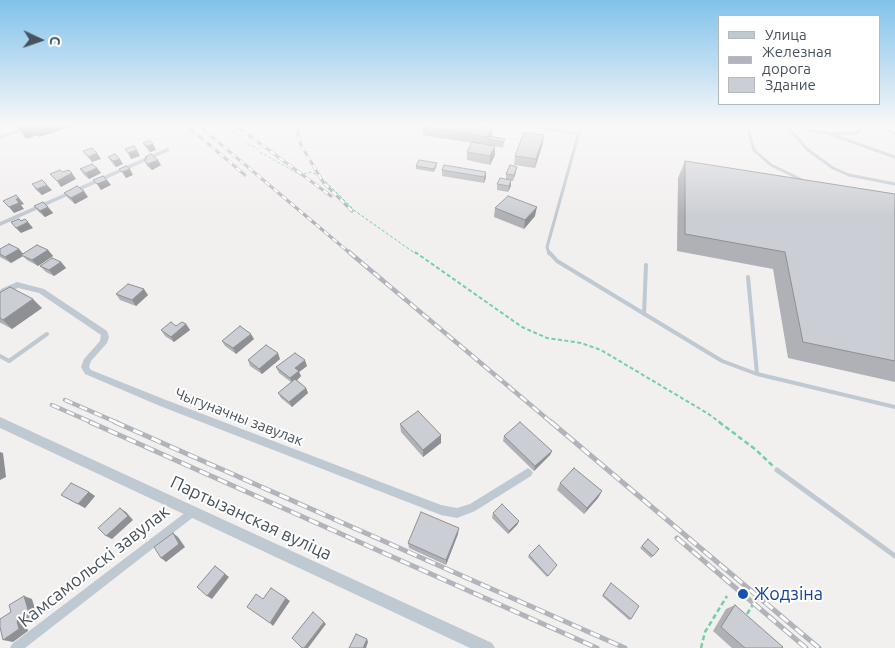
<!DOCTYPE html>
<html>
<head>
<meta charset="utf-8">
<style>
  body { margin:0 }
  #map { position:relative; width:895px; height:648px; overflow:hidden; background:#f2efef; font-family:Ubuntu,sans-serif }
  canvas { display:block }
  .legend { position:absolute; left:718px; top:15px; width:162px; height:90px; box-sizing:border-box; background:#fff; border:1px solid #b5babe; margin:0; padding:6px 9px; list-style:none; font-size:15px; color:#46525d }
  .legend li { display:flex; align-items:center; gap:10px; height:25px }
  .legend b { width:25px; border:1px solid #b5babe }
  .north { position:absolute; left:15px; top:15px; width:50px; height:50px; -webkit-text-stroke:4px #fff; paint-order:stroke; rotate:93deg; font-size:14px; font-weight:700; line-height:20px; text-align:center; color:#46525d }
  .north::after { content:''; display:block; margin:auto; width:18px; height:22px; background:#46525d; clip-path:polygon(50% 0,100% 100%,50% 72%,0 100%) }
</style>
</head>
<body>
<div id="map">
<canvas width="895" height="648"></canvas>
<ul class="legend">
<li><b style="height:6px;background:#bfc9d2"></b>Улица</li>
<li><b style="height:6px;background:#b1b4ba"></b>Железная дорога</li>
<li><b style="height:14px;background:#cbced4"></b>Здание</li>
</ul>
<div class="north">С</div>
</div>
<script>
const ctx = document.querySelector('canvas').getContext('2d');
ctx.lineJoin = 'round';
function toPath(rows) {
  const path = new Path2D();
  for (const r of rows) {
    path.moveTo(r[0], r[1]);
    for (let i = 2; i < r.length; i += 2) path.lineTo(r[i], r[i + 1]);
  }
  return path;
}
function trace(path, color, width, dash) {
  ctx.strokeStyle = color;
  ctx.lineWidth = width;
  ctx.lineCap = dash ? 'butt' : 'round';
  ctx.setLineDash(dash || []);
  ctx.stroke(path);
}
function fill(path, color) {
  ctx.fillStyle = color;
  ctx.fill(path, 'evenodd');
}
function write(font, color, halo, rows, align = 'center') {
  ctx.font = font + ' Ubuntu,sans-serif';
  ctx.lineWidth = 4;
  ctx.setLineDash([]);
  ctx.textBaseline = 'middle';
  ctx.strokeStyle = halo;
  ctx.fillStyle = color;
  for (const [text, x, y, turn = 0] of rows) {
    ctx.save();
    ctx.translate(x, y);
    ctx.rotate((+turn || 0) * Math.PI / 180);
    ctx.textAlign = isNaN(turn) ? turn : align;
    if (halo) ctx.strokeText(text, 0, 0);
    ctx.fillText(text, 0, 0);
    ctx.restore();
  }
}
trace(toPath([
  [225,125,250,146,256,147,260,152,300,175,311,172,320,176,355,211,416,254],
  [593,125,593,129]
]), '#71d1a5', 1, [3, 2]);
trace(toPath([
  [415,252,522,327,547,338,581,343,601,350,707,413,721,423]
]), '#71d1a5', 2, [4, 2.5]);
trace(toPath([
  [719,422,755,449,773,466],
  [747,614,761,592],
  [701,648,705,632,727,596]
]), '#71d1a5', 2.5, [5, 3]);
trace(toPath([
  [527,125,578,134],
  [747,125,754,150,771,165,804,181],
  [786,125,808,150,833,168,849,175,895,184],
  [799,125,808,130,831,134,857,133,865,125],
  [879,125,895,134],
  [833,135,895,157],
  [0,137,24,129],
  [549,254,547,247,581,125]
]), '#bfc9d2', 3);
trace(toPath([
  [549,252,557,261,722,361,757,374,895,407],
  [748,277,757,374],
  [644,314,646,265],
  [0,356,9,361,47,334]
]), '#bfc9d2', 4);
trace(toPath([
  [777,470,895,556]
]), '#bfc9d2', 5);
fill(toPath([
  [167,148,169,149,169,151,0,226,0,222,167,148],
  [17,282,44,289,107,331,109,337,107,343,91,361,89,367,91,370,166,400,441,505,457,508,470,504,525,470,528,468,531,470,533,473,531,476,475,511,457,518,441,515,160,406,85,374,81,367,84,359,100,341,101,335,39,293,18,288,7,293,1,293,0,291,1,289,17,282],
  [193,507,196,509,198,512,196,515,25,648,10,648,12,644,190,509,193,507]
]), '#bfc9d2');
fill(toPath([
  [0,417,492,643,495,648,470,648,0,428,0,417]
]), '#bfc9d2');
const railFar2 = toPath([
  [186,125,245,175],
  [198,125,351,254],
  [235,125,331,196],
  [296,125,301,145,323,182,352,211]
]);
const railFar1 = toPath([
  [349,252,552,423],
  [65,400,118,423],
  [52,405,93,423]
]);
const rail = toPath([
  [90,422,597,648],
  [115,422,625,648],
  [551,422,819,648],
  [677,538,806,648]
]);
trace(railFar2, '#b1b4ba', 3);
trace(railFar1, '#b1b4ba', 4.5);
trace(rail, '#b1b4ba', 5);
trace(railFar2, '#fff', 2, [5.5]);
trace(railFar1, '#fff', 2.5, [8]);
trace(rail, '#fff', 3, [10]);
fill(toPath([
  [423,126,505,139,504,144,503,148,495,146,495,155,490,165,467,160,467,152,472,143,423,135],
  [143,143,156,150,150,152,146,148],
  [543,143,535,168,514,165,515,156],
  [108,157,123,164,116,167,112,163],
  [145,157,161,165,152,170,147,166,144,160,146,159],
  [685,161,895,194,895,382,788,358,773,269,677,251,678,178],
  [416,166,437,166,434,172,416,169],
  [97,168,101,173,89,179,84,175,80,169],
  [442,170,486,172,486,178,484,183,442,176],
  [516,172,513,181,511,181,511,186,508,192,497,190,497,184,506,179,506,174],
  [32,184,52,190,42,195,36,190],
  [64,193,88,197,75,204,68,198],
  [34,206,48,207,53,213,45,217,39,212],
  [495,208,535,216,524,229,494,217],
  [0,249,19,249,23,254,48,250,53,256,38,266,27,260,23,256,11,263,0,257],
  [61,262,66,268,54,276,46,272,40,266],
  [0,292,42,308,12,329,1,323,0,323],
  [116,294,148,295,136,306,120,300],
  [186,324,190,330,174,342,165,336,161,330,176,326],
  [254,339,236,354,225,346,222,341],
  [280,359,262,374,250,366,248,360],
  [307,366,299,372,301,376,297,380,306,388,308,393,292,407,281,398,278,393,291,382,279,373,276,367],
  [400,424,441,443,423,457,401,432],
  [504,436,552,451,550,455,534,471,503,441],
  [560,483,602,491,598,498,584,514,557,490],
  [89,492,95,496,85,508,61,495],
  [493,513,519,521,517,525,508,534,492,518],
  [458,534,446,565,409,548,408,543],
  [648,539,653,556,651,558,640,548],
  [529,555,557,565,547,577,528,557],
  [611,583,631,619,629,620,602,596],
  [735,605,782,648,732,648,713,631,726,609]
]), '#afb1b6');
fill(toPath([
  [25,125,77,125,39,137,38,135,26,139,18,127],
  [492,128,492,136,488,139,487,146,488,137],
  [544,135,543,143,535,168,536,159],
  [153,144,156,150,150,152,147,146],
  [495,146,495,155,490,165,490,156],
  [137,150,140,156,131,159,128,153],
  [97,153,101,159,92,162,88,157],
  [120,159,123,164,116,167,113,161],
  [158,160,161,165,152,170,148,164],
  [517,167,516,172,513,181,514,175],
  [97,168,101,173,89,179,86,173],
  [130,169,133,175,126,178,122,172],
  [486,172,486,178,484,183,484,177],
  [72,173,76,179,61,187,57,181],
  [107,180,111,185,101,190,97,184],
  [511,180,511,186,508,192,509,186],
  [47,185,52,190,42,195,37,189],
  [84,191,88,197,75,204,71,198],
  [19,198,24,204,21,205,24,209,14,213,9,207,16,199],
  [48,207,53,213,45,217,40,211],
  [537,207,535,216,524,229,525,220],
  [28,222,33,228,21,233,16,228],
  [19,249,24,255,21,255,23,256,11,263,5,257],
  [48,250,53,256,38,266,32,260],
  [61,262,66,268,54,276,49,270],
  [144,289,148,295,136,306,132,300],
  [33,299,42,308,12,329,3,320],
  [186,324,190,330,174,342,171,337],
  [251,334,254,339,236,354,233,348],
  [278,353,280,359,262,374,259,369],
  [305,360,307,366,299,372,301,376,293,384,290,378,295,368],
  [306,388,308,393,292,407,289,402],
  [441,435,441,443,423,457,423,450],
  [552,451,550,455,534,471,535,466],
  [0,452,3,453,6,477,0,480],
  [602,491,598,498,584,514,587,508],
  [89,492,95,496,85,508,78,504],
  [120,508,126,512,133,520,112,539,106,536],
  [519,521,517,525,508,534,509,531],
  [459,528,458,534,446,565,446,560],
  [173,533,178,537,185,547,166,562,161,558],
  [215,566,229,577,212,599,207,596],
  [24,596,32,599,37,616,26,624,28,631,13,642,3,640,17,621],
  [286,598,290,601,273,626,270,623],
  [324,622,326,624,308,648,304,648],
  [367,639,368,642,366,648,363,648]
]), '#8e9094');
const building = toPath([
  [16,125,25,125,18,127,16,125],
  [424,125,475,125,492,128,488,137,423,126,424,125],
  [524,132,544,135,536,159,515,156,524,132],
  [489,136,505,139,503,142,488,139,489,136],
  [150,140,153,144,147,146,143,143,150,140],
  [472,142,495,146,490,156,467,152,472,142],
  [134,146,137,150,128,153,125,149,134,146],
  [92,148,97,153,88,157,83,151,92,148],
  [115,154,120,159,113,161,108,157,115,154],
  [151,154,158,160,148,164,144,160,147,158,145,157,151,154],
  [419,160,437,163,434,169,416,166,419,160],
  [685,161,895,194,895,361,803,342,785,252,685,234,685,161],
  [92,164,97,168,86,173,80,169,92,164],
  [444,165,486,172,484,177,442,170,444,165],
  [510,165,517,167,514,175,506,174,510,165],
  [126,166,130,169,122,172,119,169,126,166],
  [60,170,62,172,69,170,72,173,57,181,50,174,60,170],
  [103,176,107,180,97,184,93,180,103,176],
  [500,178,511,180,509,186,497,184,500,178],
  [42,180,47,185,37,189,32,184,42,180],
  [77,186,84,191,71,198,64,193,77,186],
  [16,195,19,198,16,199,19,203,9,207,3,201,16,195],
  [508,196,537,207,525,220,495,208,508,196],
  [43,202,48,207,40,211,34,206,43,202],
  [19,219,21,221,25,219,28,222,16,228,11,222,19,219],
  [9,244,19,249,5,257,0,254,0,249,9,244],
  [37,245,48,250,32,260,21,255,37,245],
  [52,258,61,262,49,270,40,266,52,258],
  [128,284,144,289,132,300,116,294,128,284],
  [10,287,33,299,3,320,0,318,0,292,1,292,10,287],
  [171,322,176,326,182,322,186,324,171,337,161,330,171,322],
  [240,326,251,334,233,348,222,341,240,326],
  [266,345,278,353,259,369,248,360,266,345],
  [295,353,305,360,295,368,299,371,290,378,276,367,295,353],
  [295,379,306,388,289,402,278,393,295,379],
  [418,411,441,435,423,450,400,424,418,411],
  [520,422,552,451,535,466,504,436,520,422],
  [574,468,602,491,587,508,560,483,574,468],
  [71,483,89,492,78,504,61,495,71,483],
  [502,504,519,521,509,531,493,513,502,504],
  [120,508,128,516,106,536,98,528,120,508],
  [421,512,459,528,446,560,408,543,421,512],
  [173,533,179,544,161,558,154,547,173,533],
  [648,539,659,549,653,556,642,546,648,539],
  [539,545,557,565,548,576,529,555,539,545],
  [215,566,225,574,207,596,197,587,215,566],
  [611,583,639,606,631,619,603,595,611,583],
  [271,588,286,598,270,623,247,607,256,594,263,599,271,588],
  [24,596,29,613,17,621,19,629,3,640,0,627,0,619,11,612,9,605,24,596],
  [735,605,783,647,782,648,745,648,721,627,735,605],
  [313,612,324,622,304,648,302,648,292,638,313,612],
  [356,634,367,639,363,648,349,648,356,634]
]);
fill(building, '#cbced4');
trace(building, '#8e9094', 1);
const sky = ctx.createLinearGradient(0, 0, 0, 216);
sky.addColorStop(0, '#81c2eb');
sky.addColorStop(0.58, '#f9f8f8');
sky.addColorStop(1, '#f9f8f800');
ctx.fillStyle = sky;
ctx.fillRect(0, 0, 895, 216);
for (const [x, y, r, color] of [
  [743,594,6,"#1a4fb4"]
]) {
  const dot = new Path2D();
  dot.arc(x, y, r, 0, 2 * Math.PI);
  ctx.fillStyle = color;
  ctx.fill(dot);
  trace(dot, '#fff', 2);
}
write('15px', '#46525d', '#fff', [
  ["Чыгуначны завулак",239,417,21]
]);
write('18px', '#46525d', '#fff', [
  ["Партызанская вуліца",251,518,25],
  ["Камсамольскі завулак",94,566,-38]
]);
write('18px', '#164399', '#fff', [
  ["Жодзіна",754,594]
], 'left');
</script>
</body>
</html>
